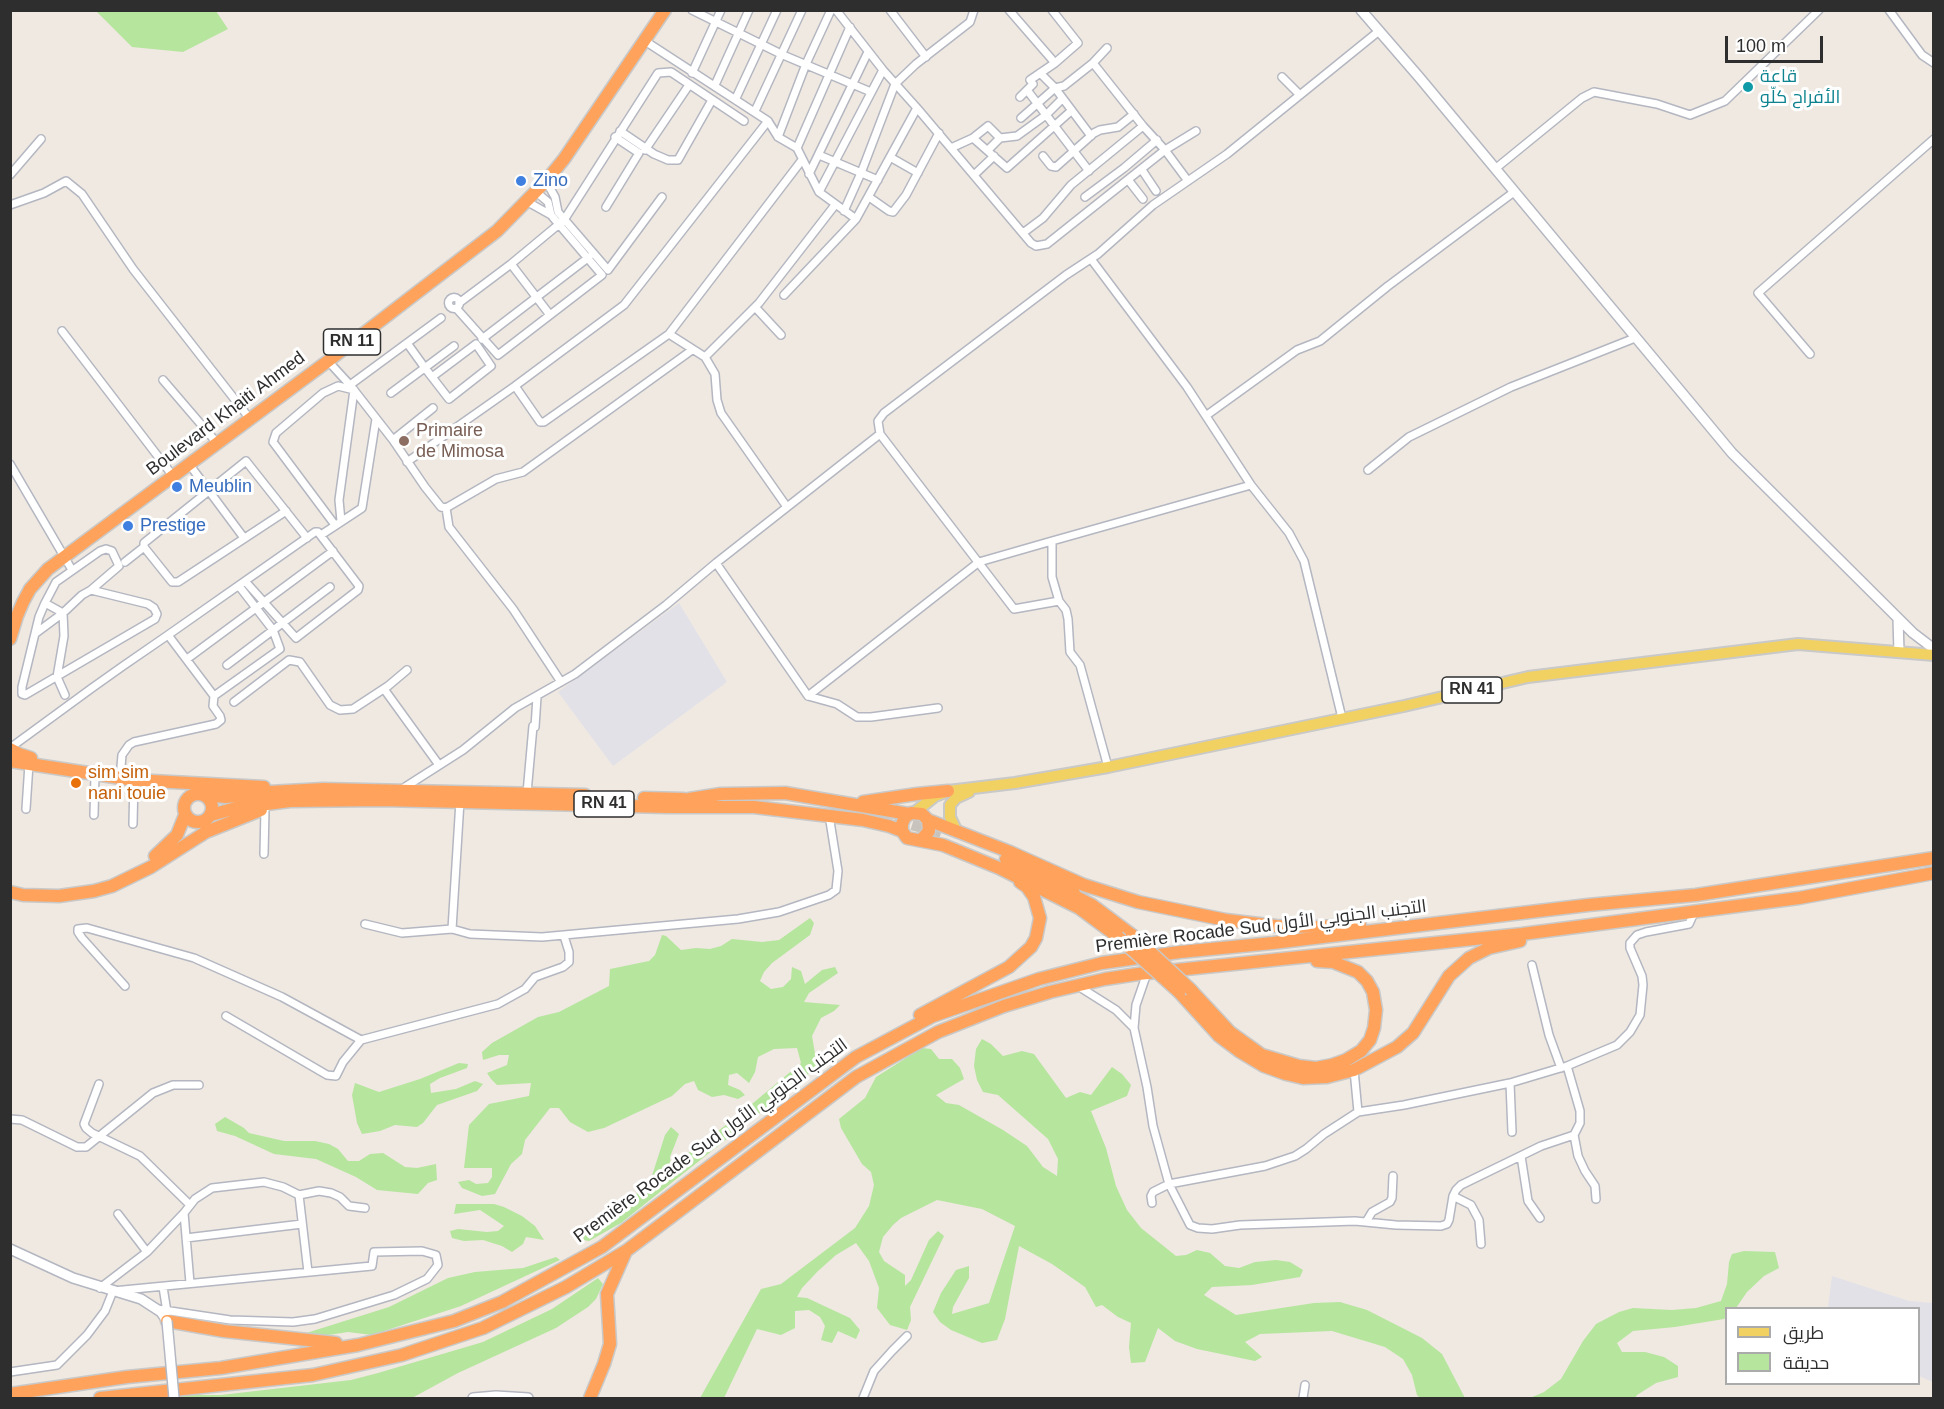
<!DOCTYPE html>
<html>
<head>
<meta charset="utf-8">
<style>
  body { margin:0 }
  #map { position:relative; width:1944px; height:1409px; overflow:hidden; background:#efe9e1; font-family:Helvetica,Cairo,sans-serif }
  canvas { display:block }
  .frame { position:absolute; inset:0; border:12px solid #2e2e2e; pointer-events:none }
  .legend { position:absolute; left:1725px; top:1307px; width:195px; height:78px; box-sizing:border-box; background:#fff; border:2px solid #ababab; margin:0; padding:8px 10px; list-style:none; font-size:18px; color:#2e2e2e }
  .legend li { display:flex; align-items:center; gap:12px; height:30px }
  .legend b { width:30px; border:2px solid #ababab }
  .scale { position:absolute; left:1725px; top:36px; width:98px; height:27px; box-sizing:border-box; border:3px solid #2e2e2e; border-top:0; padding-left:8px; font-size:18px; line-height:21px; white-space:nowrap; color:#2e2e2e; -webkit-text-stroke:4px #fff; paint-order:stroke }
</style>
</head>
<body>
<div id="map">
<canvas width="1944" height="1409"></canvas>
<div class="frame"></div>
<ul class="legend">
<li><b style="height:8px;background:#f2d163"></b>طريق</li>
<li><b style="height:16px;background:#b6e59e"></b>حديقة</li>
</ul>
<div class="scale">100 m</div>
</div>
<script>
const ctx = document.querySelector('canvas').getContext('2d');
ctx.lineJoin = 'round';
function fill(path, color) {
  ctx.fillStyle = color;
  ctx.fill(path, 'evenodd');
}
function toPath(rows) {
  const path = new Path2D();
  for (const r of rows) {
    if (r.length === 3) {
      path.moveTo(r[0] + r[2], r[1]);
      path.arc(r[0], r[1], r[2], 0, 2 * Math.PI);
      continue;
    }
    path.moveTo(r[0], r[1]);
    for (let i = 2; i < r.length; i += 2) path.lineTo(r[i], r[i + 1]);
  }
  return path;
}
function trace(path, color, width, dash) {
  ctx.strokeStyle = color;
  ctx.lineWidth = width;
  ctx.lineCap = dash ? 'butt' : 'round';
  ctx.setLineDash(dash || []);
  ctx.stroke(path);
}
function write(font, color, halo, rows, align = 'center') {
  ctx.font = font + ' Helvetica,Cairo,sans-serif';
  ctx.lineWidth = 6;
  ctx.setLineDash([]);
  ctx.textBaseline = 'middle';
  ctx.strokeStyle = halo;
  ctx.fillStyle = color;
  for (const [text, x, y, turn = 0] of rows) {
    ctx.save();
    ctx.translate(x, y);
    ctx.rotate((+turn || 0) * Math.PI / 180);
    ctx.textAlign = isNaN(turn) ? turn : align;
    if (halo) ctx.strokeText(text, 0, 0);
    ctx.fillText(text, 0, 0);
    ctx.restore();
  }
}
fill(toPath([
  [679,603,727,682,613,766,558,692],
  [1832,1276,1909,1301,1933,1303,1933,1382,1919,1376,1918,1308,1828,1308]
]), '#e3e1e8');
fill(toPath([
  [96,11,216,11,228,29,183,52,132,47],
  [810,918,814,923,810,935,772,963,764,972,760,981,771,989,783,987,791,979,792,967,801,971,805,984,822,970,835,967,838,973,809,993,804,1002,840,1005,834,1011,821,1018,812,1036,817,1065,815,1069,621,1223,589,1241,578,1239,577,1231,592,1225,620,1208,650,1182,665,1135,671,1127,679,1134,670,1157,671,1166,734,1119,801,1063,797,1048,774,1049,758,1057,755,1072,749,1083,737,1073,729,1075,728,1085,740,1090,745,1095,738,1099,724,1095,712,1097,698,1090,694,1081,685,1084,672,1096,604,1128,588,1132,570,1122,559,1108,550,1108,525,1140,522,1154,511,1164,495,1194,482,1196,462,1188,458,1182,469,1180,476,1184,488,1183,492,1177,492,1168,464,1168,469,1125,489,1104,529,1096,531,1083,497,1085,491,1079,487,1073,507,1065,509,1055,499,1055,483,1060,482,1052,492,1043,538,1017,559,1012,609,986,610,969,649,961,655,955,662,935,666,936,681,950,696,948,710,949,721,946,732,939,762,942,779,940],
  [982,1039,991,1044,1003,1056,1022,1051,1034,1054,1066,1098,1080,1092,1091,1095,1112,1067,1122,1074,1131,1085,1127,1096,1091,1111,1106,1148,1116,1186,1127,1210,1141,1228,1176,1256,1186,1255,1197,1250,1210,1253,1225,1266,1239,1268,1255,1262,1276,1260,1290,1262,1303,1270,1300,1277,1252,1285,1212,1287,1204,1295,1236,1315,1314,1303,1340,1302,1367,1310,1422,1338,1442,1354,1465,1398,1420,1398,1417,1395,1412,1375,1403,1359,1385,1347,1332,1331,1260,1334,1245,1342,1262,1357,1255,1361,1197,1349,1175,1341,1158,1328,1145,1362,1131,1363,1129,1347,1131,1323,1118,1317,1102,1305,1096,1307,1085,1287,1052,1264,1019,1246,1005,1319,997,1340,982,1343,951,1330,940,1322,933,1312,941,1293,956,1270,969,1266,969,1278,953,1307,952,1314,989,1303,1015,1226,982,1209,937,1200,901,1218,893,1225,883,1237,879,1252,884,1261,905,1275,905,1286,911,1280,929,1240,938,1231,944,1236,910,1307,911,1320,907,1330,890,1325,877,1308,879,1288,869,1261,856,1243,836,1255,818,1271,802,1288,797,1297,807,1298,850,1318,860,1330,856,1339,838,1331,832,1343,821,1340,825,1326,820,1317,809,1310,795,1311,795,1328,781,1335,757,1329,724,1398,700,1398,761,1289,781,1284,855,1228,869,1206,874,1185,871,1172,862,1164,841,1128,839,1119,865,1098,876,1077,922,1048,931,1049,939,1059,952,1059,960,1068,964,1079,936,1095,946,1103,959,1105,1003,1130,1027,1146,1043,1167,1057,1176,1058,1159,1048,1139,998,1095,983,1092,977,1080,974,1066,976,1049],
  [459,1063,468,1064,467,1068,440,1078,430,1084,431,1093,456,1089,475,1081,483,1084,477,1091,437,1105,423,1123,417,1127,395,1125,380,1131,362,1134,357,1123,352,1095,355,1083,379,1092,420,1079],
  [225,1117,244,1128,249,1133,284,1141,315,1141,329,1144,338,1149,348,1161,359,1161,370,1154,383,1153,405,1167,417,1168,436,1164,437,1180,428,1183,418,1194,377,1190,356,1177,316,1159,274,1154,235,1136,217,1131,215,1124],
  [456,1204,494,1204,504,1207,522,1216,535,1226,544,1240,526,1237,523,1244,512,1252,502,1246,483,1240,464,1241,452,1238,450,1231,458,1229,487,1232,498,1231,504,1226,480,1210,454,1214],
  [1744,1251,1775,1252,1779,1268,1764,1276,1747,1292,1736,1308,1726,1308,1726,1317,1724,1319,1675,1327,1633,1331,1617,1343,1622,1352,1645,1352,1664,1357,1678,1366,1678,1377,1656,1383,1637,1395,1635,1398,1530,1398,1544,1392,1561,1379,1583,1341,1596,1324,1619,1312,1633,1308,1672,1310,1696,1308,1721,1301,1727,1284,1729,1262,1732,1254],
  [556,1257,560,1260,461,1306,372,1335,348,1332,322,1336,300,1335,389,1307,448,1278,475,1272,523,1268],
  [598,1278,603,1284,596,1299,588,1307,556,1328,458,1373,412,1398,327,1397,323,1398,179,1398,179,1395,221,1395,351,1380,378,1373,483,1342,552,1309]
]), '#b6e59e');
trace(toPath([
  [895,819,942,833]
]), '#c8c4bd', 12, [12, 6]);
const street = toPath([
  [692,10,783,55,871,92],
  [836,10,883,70,917,108,1031,243,1036,246,1047,244,1165,150,1196,131],
  [890,10,926,57],
  [1009,10,1055,63,1030,80],
  [1052,10,1078,43,1055,63],
  [1889,10,1922,55,1934,63],
  [645,41,768,121,778,137,797,148,819,192,856,219,784,295],
  [1093,63,1143,126,1165,150,1188,181],
  [692,73,721,10],
  [1040,73,1055,88,1091,136],
  [1282,77,1300,95],
  [715,85,749,10],
  [1027,90,1089,171],
  [1020,97,1033,84],
  [736,98,777,10],
  [755,111,802,10],
  [1021,118,1055,88,1064,86,1093,63,1107,48],
  [620,131,654,154,668,160,678,160,712,100],
  [778,137,806,64,831,10],
  [973,138,1007,168,1071,111],
  [797,148,850,27],
  [951,148,973,138,988,126,1000,138],
  [645,150,689,85],
  [988,150,1000,138,1017,136,1046,115,1062,99],
  [819,155,878,180],
  [1043,156,1051,166,1056,167,1094,133,1100,130,1118,127,1134,114],
  [890,157,918,173],
  [1495,169,1582,98,1594,92,1657,104,1690,115,1725,101,1819,10],
  [1142,170,1156,191],
  [809,174,868,52],
  [10,175,41,139],
  [974,175,994,156],
  [546,181,555,197,558,212,608,270,662,197],
  [1129,181,1143,199],
  [535,191,548,202,551,215],
  [819,192,883,70],
  [869,197,889,211,893,212,906,195,939,133],
  [1085,197,1124,168,1157,140],
  [10,205,44,193,66,181,82,194,133,269,250,419],
  [606,207,639,153,615,137],
  [844,211,861,173,895,84,916,64,970,22,974,10],
  [856,219,917,108],
  [1023,233,1043,218,1071,185,1143,126],
  [1091,259,1187,387,1251,485,1289,533,1304,561,1342,718],
  [511,264,550,315],
  [454,303,5.5],
  [459,303,511,264,564,220,658,73,671,72,744,121],
  [755,307,781,335],
  [456,308,498,355,602,275,551,215,526,201],
  [62,331,173,476],
  [669,334,705,357,715,374,717,400,721,413,787,507],
  [482,339,589,257],
  [407,343,425,368,449,399,491,366,476,344,432,377],
  [1810,354,1758,293,1934,139],
  [705,357,759,303,835,205],
  [328,361,350,385,393,440,425,487,441,507,446,508,496,479,523,472,692,350],
  [163,380,217,443],
  [350,385,441,318],
  [515,386,540,422,544,422,669,334,802,160],
  [391,393,454,346],
  [1207,415,1297,350,1320,341,1388,286,1514,192],
  [880,434,1014,609,1059,601],
  [393,440,433,408],
  [407,462,515,386,624,305,768,121],
  [10,464,72,570],
  [189,464,244,538],
  [1368,470,1409,437,1511,387,1635,338],
  [446,508,449,527,513,609,561,682],
  [341,521,339,500,354,390],
  [335,525,273,442,276,433,323,393,338,386,354,390],
  [321,535,362,508,376,419],
  [144,547,172,582,178,582,286,511],
  [125,562,144,547,144,543,246,461,307,538],
  [716,563,808,696,837,704,857,717,871,717,938,708],
  [45,603,63,613,82,595,91,590,148,604,154,608,157,614,155,619,25,695,22,694,22,687,39,617,45,603,56,582,100,551,106,549,112,551,119,566,91,590],
  [36,633,63,613,64,636,57,677,65,695],
  [187,659,333,551],
  [227,665,330,587],
  [384,689,439,765],
  [214,696,280,649,273,630,239,586],
  [808,696,979,562,1052,541],
  [234,702,289,660,300,662,330,705,340,710,353,709,388,686,407,670],
  [535,727,537,697],
  [10,748,92,688,123,666,168,635,245,581,315,532,318,532,359,586,358,590,296,638,245,581],
  [1108,767,1080,665,1070,652,1068,619,1066,610,1059,601,1052,577,1052,541,1251,485],
  [120,778,122,755,129,745,134,742,216,724,221,720,220,716,213,706,214,696,168,635],
  [402,789,463,750,515,708,575,674,666,605,716,563,880,434,878,421,884,413,1066,275,1098,254,1153,205,1227,154,1379,31],
  [527,793,533,726],
  [26,809,29,764],
  [94,815,95,774],
  [133,824,134,780],
  [264,854,265,809],
  [365,924,402,933,452,929,470,934,542,937,738,919,779,912,829,895,836,890,838,871,829,815],
  [452,929,460,801],
  [1532,965,1549,1035,1561,1068],
  [1147,973,1136,1005,1134,1028,1147,1087,1153,1126,1169,1184,1190,1225,1198,1228,1212,1229,1240,1225,1355,1221,1396,1225,1441,1226,1447,1224,1449,1220,1453,1196,1456,1190,1461,1185,1541,1146,1574,1135,1580,1123,1580,1111,1567,1066,1617,1045,1630,1032,1640,1015,1643,985,1642,976,1630,948,1630,943,1637,935,1646,932,1689,924,1695,911],
  [125,986,82,938,78,932,78,929,87,928,194,958,282,997,361,1040],
  [1078,986,1116,1010,1134,1028],
  [226,1016,327,1075,336,1076,343,1062,361,1040,498,1004,525,989,535,977,563,967,569,962,569,952,564,936],
  [1510,1083,1512,1132],
  [99,1084,84,1124,86,1128,92,1133,140,1156,190,1205],
  [1358,1112,1404,1105,1510,1083,1567,1066],
  [10,1119,22,1120,77,1147,86,1147,153,1093,173,1085,199,1085],
  [1574,1135,1578,1156,1585,1171,1595,1186,1596,1199],
  [1521,1156,1528,1201,1540,1218],
  [299,1195,319,1191,331,1193,340,1197,349,1206,365,1208],
  [1453,1196,1471,1205,1479,1220,1481,1244],
  [1152,1203,1151,1196,1153,1192,1169,1184,1265,1166,1295,1156,1306,1149,1324,1134,1358,1112,1354,1070],
  [118,1214,147,1252],
  [1366,1222,1372,1212,1390,1202,1392,1198,1393,1176],
  [186,1238,302,1224],
  [190,1283,184,1213,195,1199,212,1188,264,1182,283,1187,299,1195,308,1272],
  [163,1287,167,1312],
  [100,1288,147,1252,184,1213],
  [10,1372,57,1365,87,1335,105,1311,113,1291,372,1266,374,1252,422,1251,436,1255,438,1265,427,1279,394,1295,315,1319,293,1322,230,1320,157,1309],
  [863,1398,874,1371,892,1351,907,1336],
  [1303,1398,1305,1385]
]);
const secondary = toPath([
  [1361,10,1419,77,1732,453,1913,633,1934,649],
  [1898,618,1899,652],
  [10,1249,73,1278,141,1299,161,1312,167,1321],
  [473,1398,496,1396,528,1398]
]);
const primary = toPath([
  [915,812,935,796,948,791,1015,783,1108,767,1404,706,1528,677,1798,644,1934,655],
  [956,830,950,817,950,805,956,798,969,792]
]);
const highway = toPath([
  [10,639,17,616,23,602,30,589,48,569,328,361,497,231,546,181,564,159,665,10],
  [10,749,19,754,31,758],
  [10,761,134,780,264,787],
  [198,808,14],
  [205,795,226,797,269,792,323,789,585,795],
  [644,798,684,799],
  [689,799,721,794,785,793,909,814],
  [863,802,917,794,948,791],
  [211,815,236,808,290,801,382,800,667,807,754,807,863,820,889,826,902,831],
  [928,820,1010,852,1084,885,1138,902,1226,920,1276,926,1317,927,1360,925],
  [919,840,923,838,929,831,928,820,922,814,911,813,905,817,902,824,902,831,907,838,943,845,999,868,1079,908,1118,937],
  [155,856,177,835,185,815],
  [1006,859,1074,893],
  [1065,891,1092,905,1132,935],
  [10,892,23,895,59,896,94,891,112,886,151,867,206,832,261,810],
  [1191,990,1230,1032,1262,1055,1299,1066,1316,1068,1332,1065,1346,1060,1361,1051,1370,1040,1374,1028,1376,1010,1373,992,1367,981,1358,972,1333,962,1317,961],
  [1179,992,1219,1036,1239,1051,1264,1066,1286,1074,1303,1078,1327,1077,1354,1070,1397,1047,1413,1033,1449,976,1469,958,1489,948,1520,941],
  [920,1015,1009,967,1031,947,1036,938,1040,918,1034,897,1027,887,1020,882],
  [167,1321,224,1331,336,1343],
  [10,1394,127,1377,221,1368,358,1345,454,1321,502,1302,602,1247,856,1057,933,1016,1039,979,1102,963,1180,952,1273,943,1588,905,1696,895,1934,858],
  [100,1398,313,1375,402,1355,483,1328,566,1287,626,1251,856,1077,938,1032,1004,1006,1050,992,1105,979,1138,974,1522,934,1799,898,1934,873],
  [590,1398,604,1364,610,1344,607,1294,626,1251]
]);
trace(street, '#b4b7c1', 10);
trace(secondary, '#b4b7c1', 12);
trace(primary, '#c9c9c9', 14);
trace(highway, '#c9c9c9', 15);
trace(street, '#fff', 7);
trace(secondary, '#fff', 9);
trace(primary, '#f2d163', 10);
trace(highway, '#ffa35c', 12);
const secondaryBridge = toPath([
  [167,1321,174,1398]
]);
const highwayBridge = toPath([
  [1132,935,1191,990],
  [1118,937,1179,992]
]);
trace(secondaryBridge, '#b4b7c1', 12, []);
trace(highwayBridge, '#c9c9c9', 15, []);
trace(secondaryBridge, '#fff', 9);
trace(highwayBridge, '#ffa35c', 12);
for (const [x, y, r, color] of [
  [1748,87,6,"#0f9aa8"],
  [521,181,6,"#3f7fe0"],
  [404,441,6,"#8d6e63"],
  [177,487,6,"#3f7fe0"],
  [128,526,6,"#3f7fe0"],
  [76,783,6,"#e8710a"]
]) {
  const dot = new Path2D();
  dot.arc(x, y, r, 0, 2 * Math.PI);
  ctx.fillStyle = color;
  ctx.fill(dot);
  trace(dot, '#fff', 2);
}
for (const [x, y, w] of [
  [352,342,57],
  [1472,690,60],
  [604,804,60]
]) {
  const box = new Path2D();
  box.roundRect(x - w / 2, y - 13, w, 26, 4.5);
  ctx.fillStyle = '#fff';
  ctx.fill(box);
  trace(box, '#2e2e2e', 1.5);
}
write('bold 16px', '#2e2e2e', null, [
  ["RN 11",352,342],
  ["RN 41",1472,690],
  ["RN 41",604,804]
]);
write('18px', '#0d838f', '#fff', [
  ["قاعة",1760,77],
  ["الأفراح كلّو",1760,98]
], 'left');
write('18px', '#366cbe', '#fff', [
  ["Zino",533,181],
  ["Meublin",189,487],
  ["Prestige",140,526]
], 'left');
write('18px', '#2e2e2e', '#fff', [
  ["Boulevard Khaiti Ahmed",226,414,-37],
  ["Première Rocade Sud التجنب الجنوبي الأول",1261,927,-7],
  ["Première Rocade Sud التجنب الجنوبي الأول",711,1141,-36]
]);
write('18px', '#785e54', '#fff', [
  ["Primaire",416,431],
  ["de Mimosa",416,452]
], 'left');
write('18px', '#c56008', '#fff', [
  ["sim sim",88,773],
  ["nani touie",88,794]
], 'left');
</script>
</body>
</html>
